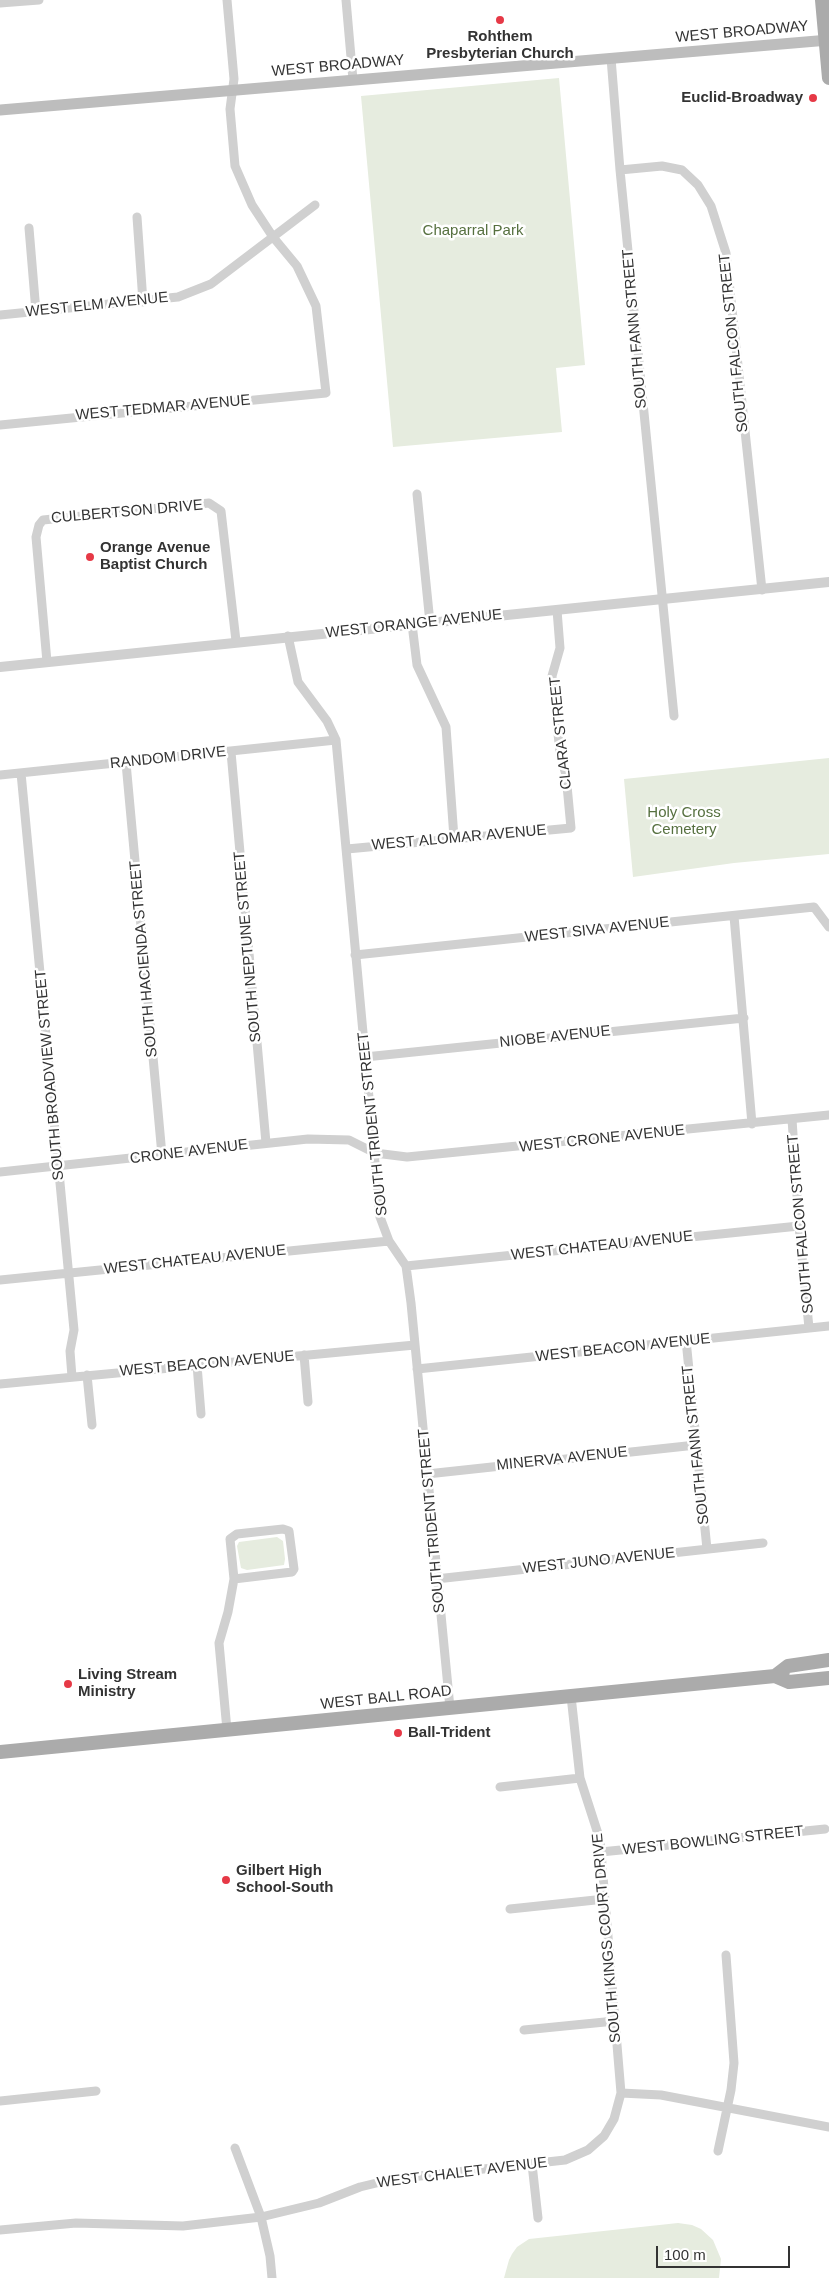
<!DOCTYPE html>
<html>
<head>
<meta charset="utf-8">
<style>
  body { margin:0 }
  #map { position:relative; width:829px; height:2278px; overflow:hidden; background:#fff; font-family:Helvetica,sans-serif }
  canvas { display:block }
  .scale { position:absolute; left:656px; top:2246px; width:134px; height:22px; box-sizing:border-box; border:2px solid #333; border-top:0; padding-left:6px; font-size:15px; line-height:18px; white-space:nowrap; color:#333; -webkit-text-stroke:4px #fff; paint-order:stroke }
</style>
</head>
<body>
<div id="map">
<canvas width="829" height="2278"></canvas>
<div class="scale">100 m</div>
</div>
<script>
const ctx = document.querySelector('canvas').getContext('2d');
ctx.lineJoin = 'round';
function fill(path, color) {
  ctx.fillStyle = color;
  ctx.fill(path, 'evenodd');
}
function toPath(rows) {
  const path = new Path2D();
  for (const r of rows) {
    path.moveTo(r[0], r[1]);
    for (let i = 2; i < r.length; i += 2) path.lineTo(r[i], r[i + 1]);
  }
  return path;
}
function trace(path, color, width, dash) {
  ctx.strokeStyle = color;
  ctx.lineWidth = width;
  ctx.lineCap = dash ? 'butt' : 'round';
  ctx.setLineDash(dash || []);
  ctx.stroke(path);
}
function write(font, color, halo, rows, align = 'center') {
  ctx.font = font + ' Helvetica,sans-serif';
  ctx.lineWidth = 5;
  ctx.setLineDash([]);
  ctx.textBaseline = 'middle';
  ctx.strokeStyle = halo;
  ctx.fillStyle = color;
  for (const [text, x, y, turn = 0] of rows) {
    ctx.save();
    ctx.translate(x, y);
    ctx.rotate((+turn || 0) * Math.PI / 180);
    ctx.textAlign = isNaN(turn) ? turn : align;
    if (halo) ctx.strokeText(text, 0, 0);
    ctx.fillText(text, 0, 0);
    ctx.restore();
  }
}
fill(toPath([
  [559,78,585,365,556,368,562,432,393,447,361,96],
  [829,758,829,854,734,863,633,877,624,779],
  [277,1537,283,1541,285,1559,284,1565,247,1570,241,1568,237,1546,239,1542],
  [678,2223,692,2225,701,2229,713,2240,721,2259,719,2278,504,2278,509,2260,512,2254,517,2247,529,2239]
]), '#e6ecdf');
trace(toPath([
  [346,0,353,80],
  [0,3,39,0],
  [611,58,620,170,674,716],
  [620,170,662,166,682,170,698,185,711,206,726,253,762,590],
  [137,217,143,302],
  [29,228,36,312],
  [0,315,178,297,211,284,315,205],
  [0,425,326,393,316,306,297,266,273,237,252,205,235,166,230,109,234,79,227,0],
  [417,494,430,623],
  [412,624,417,665,446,727,454,838],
  [288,636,298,682,327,721,336,740,380,1217,389,1241,406,1266,411,1303,450,1708],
  [47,662,36,537,39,525,43,520,209,503,221,511,236,641],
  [231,752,266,1143],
  [126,763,162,1155],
  [21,773,74,1330,70,1351,72,1377],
  [0,775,336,740],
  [347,849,571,828,566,775,560,753,552,676,560,648,557,610],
  [734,916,752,1124],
  [355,955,814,907,829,927],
  [365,1057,744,1018],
  [792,1119,799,1226,809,1328],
  [0,1172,308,1139,349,1140,375,1153,407,1157,829,1115],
  [406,1266,799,1226],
  [0,1280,389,1241],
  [686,1340,707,1549],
  [304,1355,308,1402],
  [197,1365,201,1414],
  [417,1369,829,1326],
  [87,1375,92,1425],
  [0,1384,415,1345],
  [427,1474,696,1445],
  [436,1579,763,1543],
  [571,1696,580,1778,600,1840,621,2093],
  [227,1730,219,1643,228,1612,234,1579,230,1539,237,1534,283,1529,289,1531,294,1569,292,1572,234,1579],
  [500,1787,580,1778],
  [601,1852,825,1829],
  [510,1909,605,1899],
  [524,2030,615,2021],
  [0,2101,96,2091],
  [235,2148,261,2217,270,2256,272,2278],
  [718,2151,731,2090,734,2063,726,1955],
  [532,2164,538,2218],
  [0,2230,76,2223,183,2226,261,2217,319,2203,360,2187,393,2179,565,2160,588,2150,604,2136,614,2119,621,2093,661,2095,829,2127]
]), '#d0d0d0', 9);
trace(toPath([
  [0,667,829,582]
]), '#d0d0d0', 10);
trace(toPath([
  [0,110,829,40]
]), '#bdbdbd', 11);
trace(toPath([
  [822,0,829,78],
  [775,1676,788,1666,829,1660],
  [0,1752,775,1676,789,1682,829,1678]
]), '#ababab', 14);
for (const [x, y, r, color] of [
  [500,20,5,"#e63946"],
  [813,98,5,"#e63946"],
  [90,557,5,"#e63946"],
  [68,1684,5,"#e63946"],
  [398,1733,5,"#e63946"],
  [226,1880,5,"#e63946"]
]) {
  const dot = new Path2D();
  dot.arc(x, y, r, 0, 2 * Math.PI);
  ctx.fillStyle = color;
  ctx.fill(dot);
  trace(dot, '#fff', 2);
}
write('15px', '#333', '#fff', [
  ["WEST BROADWAY",742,32,-5],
  ["WEST BROADWAY",338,66,-5],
  ["WEST ELM AVENUE",97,305,-6],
  ["SOUTH FANN STREET",635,329,-95],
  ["SOUTH FALCON STREET",734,343,-96],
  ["WEST TEDMAR AVENUE",163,408,-5],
  ["CULBERTSON DRIVE",127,512,-5],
  ["WEST ORANGE AVENUE",414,624,-6],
  ["CLARA STREET",561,733,-96],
  ["RANDOM DRIVE",168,758,-6],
  ["WEST ALOMAR AVENUE",459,838,-5],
  ["WEST SIVA AVENUE",597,930,-6],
  ["SOUTH NEPTUNE STREET",248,947,-95],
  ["SOUTH HACIENDA STREET",144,959,-95],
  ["NIOBE AVENUE",555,1037,-6],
  ["SOUTH BROADVIEW STREET",50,1075,-95],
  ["SOUTH TRIDENT STREET",373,1124,-96],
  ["WEST CRONE AVENUE",602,1139,-6],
  ["CRONE AVENUE",189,1152,-7],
  ["SOUTH FALCON STREET",801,1224,-95],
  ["WEST CHATEAU AVENUE",602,1246,-6],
  ["WEST CHATEAU AVENUE",195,1260,-6],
  ["WEST BEACON AVENUE",623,1348,-6],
  ["WEST BEACON AVENUE",207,1364,-5],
  ["SOUTH FANN STREET",696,1445,-96],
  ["MINERVA AVENUE",562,1459,-6],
  ["SOUTH TRIDENT STREET",432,1521,-95],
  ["WEST JUNO AVENUE",599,1561,-6],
  ["WEST BALL ROAD",386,1698,-6],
  ["WEST BOWLING STREET",713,1841,-6],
  ["SOUTH KINGS COURT DRIVE",607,1938,-95],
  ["WEST CHALET AVENUE",462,2173,-7]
]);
write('bold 15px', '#333', '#fff', [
  ["Rohthem",500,37,"center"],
  ["Presbyterian Church",500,54,"center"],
  ["Euclid-Broadway",803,98,"right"],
  ["Orange Avenue",100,548],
  ["Baptist Church",100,565],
  ["Living Stream",78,1675],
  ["Ministry",78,1692],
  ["Ball-Trident",408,1733],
  ["Gilbert High",236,1871],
  ["School-South",236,1888]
], 'left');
write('15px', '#56703f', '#fff', [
  ["Chaparral Park",473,231],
  ["Holy Cross",684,813],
  ["Cemetery",684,830]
]);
</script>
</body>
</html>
